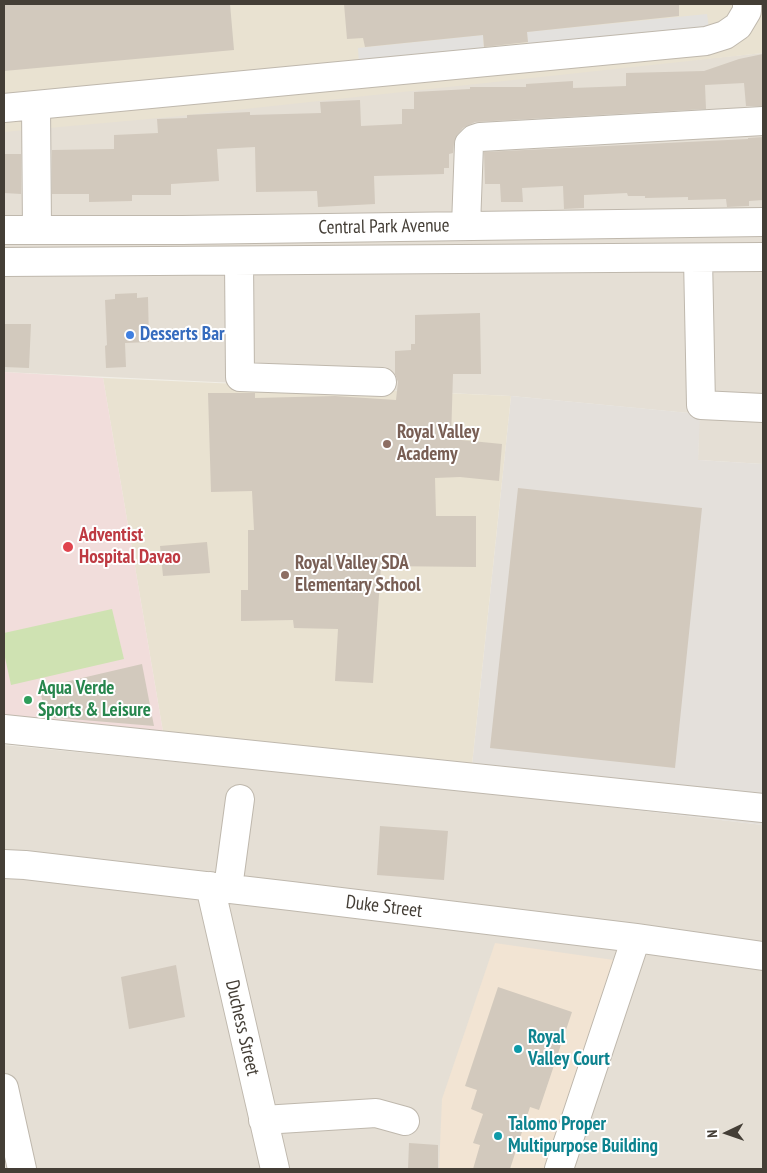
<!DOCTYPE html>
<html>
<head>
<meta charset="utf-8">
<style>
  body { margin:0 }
  #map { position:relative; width:767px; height:1173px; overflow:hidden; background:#f1eee6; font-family:"PT Sans Narrow",sans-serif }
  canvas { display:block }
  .frame { position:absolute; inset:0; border:5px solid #443e36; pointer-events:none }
  .north { position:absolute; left:702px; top:1108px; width:50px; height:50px; -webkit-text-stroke:4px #fff; paint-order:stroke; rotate:267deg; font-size:14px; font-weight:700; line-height:20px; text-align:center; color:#443e36 }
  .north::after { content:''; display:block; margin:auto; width:18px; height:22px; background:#443e36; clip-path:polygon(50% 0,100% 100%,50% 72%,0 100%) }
</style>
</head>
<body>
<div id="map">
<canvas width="767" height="1173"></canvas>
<div class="frame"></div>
<div class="north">N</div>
</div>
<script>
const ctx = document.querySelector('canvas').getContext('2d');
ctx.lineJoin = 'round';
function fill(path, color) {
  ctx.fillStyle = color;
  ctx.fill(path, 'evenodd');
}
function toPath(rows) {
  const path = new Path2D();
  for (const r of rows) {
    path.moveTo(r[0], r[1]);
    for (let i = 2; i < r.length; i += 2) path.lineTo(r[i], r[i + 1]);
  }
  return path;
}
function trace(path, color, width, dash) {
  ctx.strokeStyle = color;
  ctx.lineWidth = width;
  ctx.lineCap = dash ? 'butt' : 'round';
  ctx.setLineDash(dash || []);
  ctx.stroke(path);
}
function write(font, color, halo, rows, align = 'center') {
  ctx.font = font + ' "PT Sans Narrow",sans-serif';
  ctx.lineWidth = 4;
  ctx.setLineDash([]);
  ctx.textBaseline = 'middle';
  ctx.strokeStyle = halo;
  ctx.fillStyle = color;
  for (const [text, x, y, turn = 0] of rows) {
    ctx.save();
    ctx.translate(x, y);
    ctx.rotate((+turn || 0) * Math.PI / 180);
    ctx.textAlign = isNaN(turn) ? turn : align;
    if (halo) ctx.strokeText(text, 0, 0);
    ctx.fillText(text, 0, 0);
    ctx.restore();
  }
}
fill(toPath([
  [763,53,763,464,698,460,699,414,511,396,4,372,4,128],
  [4,745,467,790,763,825,763,1169,4,1169]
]), '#e5dfd5');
fill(toPath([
  [495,943,614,960,544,1169,439,1169,442,1099]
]), '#f2e4d3');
fill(toPath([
  [511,396,700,414,698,460,763,464,763,825,467,790,472,765]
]), '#e4e0db');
fill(toPath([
  [4,4,763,4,763,53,171,117,4,132],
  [103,378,511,396,472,765,163,732]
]), '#e9e2d1');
fill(toPath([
  [4,372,103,378,163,732,4,716]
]), '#f1dddb');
fill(toPath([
  [112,609,124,659,11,685,4,653,4,633]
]), '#cfe2b2');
fill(toPath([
  [707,14,709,28,528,47,527,32],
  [483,35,484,51,359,64,358,48]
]), '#e3e1de');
fill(toPath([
  [4,4,230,4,234,50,4,71],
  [344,4,679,4,679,16,527,32,528,42,484,47,483,35,365,47,363,38,347,39],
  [763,54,763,106,746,106,744,83,705,85,706,109,475,122,463,128,458,134,454,143,453,153,449,154,449,168,444,168,444,174,374,176,375,204,318,207,317,191,256,192,255,147,217,149,219,181,171,184,171,195,132,195,132,201,89,202,89,194,52,194,52,150,114,149,114,135,158,133,157,119,187,118,187,115,250,112,250,115,321,113,320,102,360,100,361,126,402,124,402,109,414,109,414,92,470,89,470,87,526,87,526,84,573,81,573,88,626,86,626,73,704,71,739,59],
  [763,137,763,200,749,201,749,206,727,207,726,199,688,200,688,197,645,198,645,196,628,196,627,193,584,195,584,208,564,209,563,186,522,188,523,202,501,202,500,184,485,184,484,152,748,139,748,138],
  [4,154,21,154,21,194,4,193],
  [137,293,137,298,148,297,149,342,125,343,126,367,106,368,105,346,107,345,105,300,115,299,115,294],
  [480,313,481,374,453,374,451,439,502,444,499,481,460,477,435,478,436,516,476,516,476,567,381,566,373,683,335,681,338,629,294,628,293,620,241,621,241,590,248,590,248,530,254,530,252,491,211,492,208,393,255,393,255,398,335,396,396,400,398,382,395,374,395,351,411,350,411,344,415,344,415,315],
  [4,324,31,324,29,368,4,367],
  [518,488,702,508,675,768,490,748],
  [207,542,210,573,163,576,160,546],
  [142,664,154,726,47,717,39,688],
  [380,826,448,831,444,880,377,875],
  [176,965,185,1017,129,1029,121,977],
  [498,987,572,1012,539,1110,530,1107,510,1169,473,1169,480,1145,473,1143,483,1114,471,1109,477,1090,465,1086],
  [409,1143,438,1145,438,1169,408,1169]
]), '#d2c9bd');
const minor = toPath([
  [36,105,37,230],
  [4,108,706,41,725,35,738,26,747,11,747,4],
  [466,226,469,144,474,139,480,137,763,121],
  [4,230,182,230,763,222],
  [698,258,701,405,763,408],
  [239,261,240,377,382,382],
  [4,262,763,257],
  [4,729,763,808],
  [4,864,25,865,291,896,636,938,763,956],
  [210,886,275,1169],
  [228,888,240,799],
  [4,1088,22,1169],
  [263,1120,376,1113,405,1121],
  [559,1169,636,938]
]);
trace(minor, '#bfb8ad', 30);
trace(minor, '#fff', 28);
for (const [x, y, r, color] of [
  [130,335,5,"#3f7fe0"],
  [387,444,5,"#8d6e63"],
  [68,547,6,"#e0444e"],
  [285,575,5,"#8d6e63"],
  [28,700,5,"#2e9e5b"],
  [518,1049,5,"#0f9aa8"],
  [498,1136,5,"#0f9aa8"]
]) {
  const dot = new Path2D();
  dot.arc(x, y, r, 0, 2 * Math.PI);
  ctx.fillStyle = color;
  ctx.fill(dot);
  trace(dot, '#fff', 2);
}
write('19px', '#443e36', '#fff', [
  ["Central Park Avenue",384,227,-1],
  ["Duke Street",384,907,7],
  ["Duchess Street",242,1028,77]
]);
write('bold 19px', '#366cbe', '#fff', [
  ["Desserts Bar",140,335]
], 'left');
write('bold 19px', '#785e54', '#fff', [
  ["Royal Valley",397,433],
  ["Academy",397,455],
  ["Royal Valley SDA",295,564],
  ["Elementary School",295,586]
], 'left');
write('bold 19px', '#be3a42', '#fff', [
  ["Adventist",79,536],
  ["Hospital Davao",79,558]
], 'left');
write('bold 19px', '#27864d', '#fff', [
  ["Aqua Verde",38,689],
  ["Sports & Leisure",38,711]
], 'left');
write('bold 19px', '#0d838f', '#fff', [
  ["Royal",528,1038],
  ["Valley Court",528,1060],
  ["Talomo Proper",508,1125],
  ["Multipurpose Building",508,1147]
], 'left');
</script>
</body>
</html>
